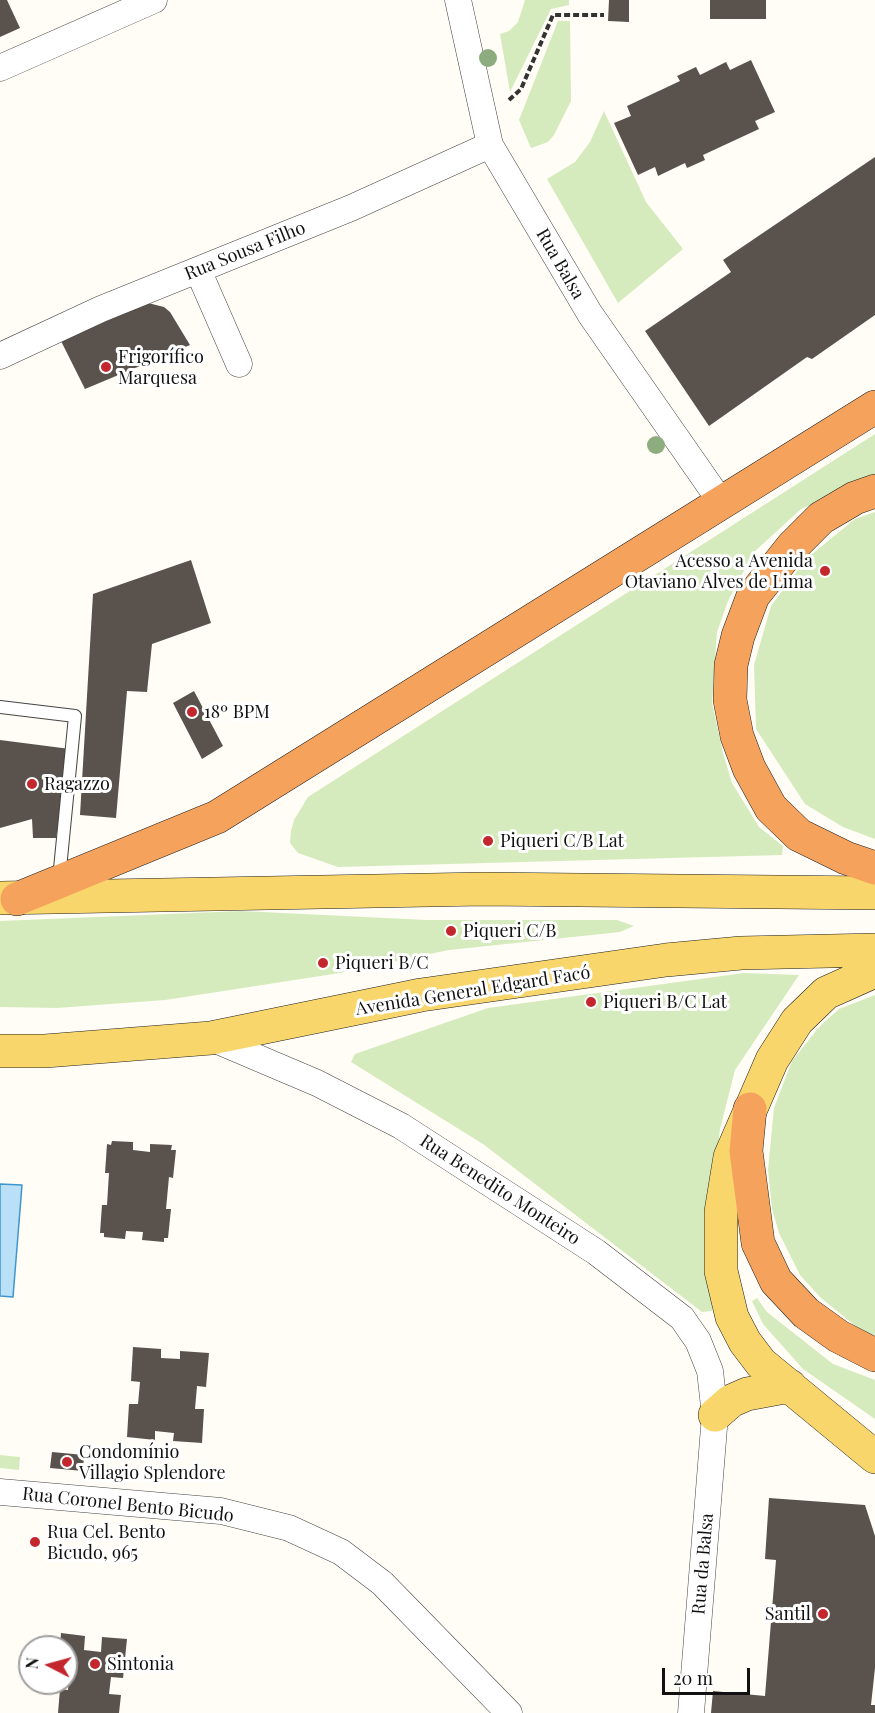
<!DOCTYPE html>
<html>
<head>
<meta charset="utf-8">
<style>
  body { margin:0 }
  #map { position:relative; width:875px; height:1713px; overflow:hidden; background:#fffdf5; font-family:"Playfair Display",serif }
  canvas { display:block }
  .north { position:absolute; left:18px; top:1635px; width:60px; height:60px; box-sizing:border-box; background:#fff; border:2px solid #a0a0a0; border-radius:50%; rotate:276deg; font-size:16px; font-weight:700; line-height:24px; text-align:center; color:#111 }
  .north::after { content:''; display:block; margin:auto; width:21px; height:27px; background:#c4262e; clip-path:polygon(50% 0,100% 100%,50% 72%,0 100%) }
  .scale { position:absolute; left:662px; top:1668px; width:88px; height:27px; box-sizing:border-box; border:3px solid #111; border-top:0; padding-left:8px; font-size:18px; line-height:21px; white-space:nowrap; color:#111; -webkit-text-stroke:4px #fff; paint-order:stroke }
</style>
</head>
<body>
<div id="map">
<canvas width="875" height="1713"></canvas>
<div class="north">N</div>
<div class="scale">20 m</div>
</div>
<script>
const ctx = document.querySelector('canvas').getContext('2d');
ctx.lineJoin = 'round';
function fill(path, color) {
  ctx.fillStyle = color;
  ctx.fill(path, 'evenodd');
}
function toPath(rows) {
  const path = new Path2D();
  for (const r of rows) {
    path.moveTo(r[0], r[1]);
    for (let i = 2; i < r.length; i += 2) path.lineTo(r[i], r[i + 1]);
  }
  return path;
}
function trace(path, color, width, dash) {
  ctx.strokeStyle = color;
  ctx.lineWidth = width;
  ctx.lineCap = dash ? 'butt' : 'round';
  ctx.setLineDash(dash || []);
  ctx.stroke(path);
}
function write(font, color, halo, rows, align = 'center') {
  ctx.font = font + ' "Playfair Display",serif';
  ctx.lineWidth = 6;
  ctx.setLineDash([]);
  ctx.textBaseline = 'middle';
  ctx.strokeStyle = halo;
  ctx.fillStyle = color;
  for (const [text, x, y, turn = 0] of rows) {
    ctx.save();
    ctx.translate(x, y);
    ctx.rotate((+turn || 0) * Math.PI / 180);
    ctx.textAlign = isNaN(turn) ? turn : align;
    if (halo) ctx.strokeText(text, 0, 0);
    ctx.fillText(text, 0, 0);
    ctx.restore();
  }
}
fill(toPath([
  [525,0,569,0,569,5,551,9,510,92,500,34,509,31,518,22],
  [558,21,570,21,571,101,554,135,548,142,531,148,519,120],
  [604,111,646,202,683,249,618,303,547,179,575,162,590,142],
  [875,434,875,479,801,509,753,553,728,601,717,632,712,703,723,753,732,783,759,827,783,846,782,855,338,867,298,853,290,843,291,831,294,820,308,797],
  [875,512,875,839,843,827,805,804,756,729,754,665,771,606,806,559,855,519],
  [241,911,427,920,617,920,634,926,620,932,449,950,340,973,165,1000,57,1008,0,1007,0,921],
  [744,973,799,975,735,1070,720,1129,706,1241,714,1301,712,1311,702,1312,483,1144,351,1062,355,1054,488,1008],
  [875,995,875,1335,863,1332,821,1298,800,1275,779,1233,772,1209,768,1170,774,1108,792,1061,820,1026,839,1009],
  [757,1298,767,1312,833,1364,875,1380,875,1419,803,1369,763,1324,752,1301],
  [0,1455,20,1457,19,1470,0,1468]
]), '#d5ebbd');
const water = toPath([
  [0,1184,22,1185,13,1297,0,1296,0,1184]
]);
fill(water, '#b9e0f7');
trace(water, '#3f96cf', 1.5);
fill(toPath([
  [0,0,7,0,20,28,0,37],
  [609,0,629,0,629,22,608,21],
  [710,0,766,0,766,19,710,19],
  [751,60,775,112,755,121,759,129,703,155,705,160,687,168,685,163,658,176,655,167,638,175,614,123,631,116,627,106,680,81,677,76,696,67,700,75,726,62,730,70],
  [875,157,875,315,812,359,807,357,709,426,645,331,731,272,723,260],
  [148,303,164,307,170,312,190,345,85,389,61,341],
  [191,560,211,623,152,644,147,692,127,691,116,818,80,815,93,594],
  [194,691,223,746,202,759,173,703],
  [0,740,70,749,56,838,33,838,32,819,0,828],
  [112,1141,133,1142,133,1150,150,1152,150,1144,172,1145,171,1150,176,1150,173,1178,169,1177,166,1209,171,1209,168,1238,164,1238,164,1242,142,1240,143,1232,126,1231,125,1239,104,1237,104,1233,100,1233,102,1205,107,1205,109,1173,105,1173,107,1144,111,1145],
  [133,1347,161,1349,161,1358,180,1359,180,1351,209,1353,206,1387,197,1386,195,1409,204,1409,202,1443,173,1441,174,1433,155,1431,155,1440,127,1437,129,1404,138,1404,140,1382,131,1381],
  [52,1452,84,1455,83,1471,50,1468],
  [769,1498,865,1505,875,1536,875,1668,871,1705,875,1705,875,1713,711,1713,713,1691,765,1696,776,1560,765,1559],
  [61,1633,85,1636,84,1650,101,1652,102,1637,127,1639,123,1678,111,1677,109,1694,121,1695,119,1713,58,1713,60,1689,68,1690,69,1676,66,1675,66,1647,60,1647]
]), '#5a524d');
const lane = toPath([
  [0,707,75,716,59,879]
]);
const street = toPath([
  [458,0,490,145,590,314,721,502],
  [0,68,154,0],
  [198,270,239,364],
  [0,356,101,309,351,208,490,145],
  [211,1038,317,1083,401,1126,596,1252,682,1318,698,1341,710,1371,715,1415,691,1713],
  [0,1492,221,1511,289,1528,341,1552,382,1583,509,1713]
]);
const primary = toPath([
  [0,898,483,889,875,893],
  [875,971,826,993,797,1021,772,1060,730,1157,721,1212,721,1271,732,1317,745,1342,761,1363,875,1457],
  [0,1051,45,1051,211,1038,421,995,666,960,741,953,875,950],
  [715,1415,731,1401,747,1394,790,1386]
]);
const highway = toPath([
  [875,491,855,498,821,518,792,547,753,596,738,636,731,665,730,700,737,736,749,768,771,808,799,835,846,858,875,868],
  [17,899,217,817,875,407],
  [750,1109,746,1151,758,1243,776,1281,806,1313,838,1336,875,1355]
]);
trace(lane, '#444', 14);
trace(street, '#444', 27);
trace(primary, '#222', 34);
trace(highway, '#222', 34);
trace(toPath([
  [509,100,521,89,553,15,604,15]
]), '#333', 4, [6, 3]);
trace(lane, '#fff', 12);
trace(street, '#fff', 26);
trace(primary, '#f9d66b', 33);
trace(highway, '#f5a25d', 33);
ctx.fillStyle = '#8dad7f';
for (const [x, y] of [
  [488,58],
  [656,445]
]) {
  ctx.beginPath();
  ctx.arc(x, y, 9, 0, 2 * Math.PI);
  ctx.fill();
}
for (const [x, y, r, color] of [
  [106,367,6,"#c4262e"],
  [825,571,6,"#c4262e"],
  [192,712,6,"#c4262e"],
  [32,784,6,"#c4262e"],
  [488,841,6,"#c4262e"],
  [451,931,6,"#c4262e"],
  [323,963,6,"#c4262e"],
  [591,1002,6,"#c4262e"],
  [67,1462,6,"#c4262e"],
  [35,1542,6,"#c4262e"],
  [823,1614,6,"#c4262e"],
  [95,1664,6,"#c4262e"]
]) {
  const dot = new Path2D();
  dot.arc(x, y, r, 0, 2 * Math.PI);
  ctx.fillStyle = color;
  ctx.fill(dot);
  trace(dot, '#fff', 2);
}
write('18px', '#111', '#fff', [
  ["Rua Sousa Filho",245,251,-22],
  ["Rua Balsa",560,264,60],
  ["Avenida General Edgard Facó",473,991,-9],
  ["Rua Benedito Monteiro",500,1190,33],
  ["Rua Coronel Bento Bicudo",128,1505,6],
  ["Rua da Balsa",703,1564,-85]
]);
write('18px', '#111', '#fff', [
  ["Frigorífico",118,357],
  ["Marquesa",118,378],
  ["Acesso a Avenida",813,561,"right"],
  ["Otaviano Alves de Lima",813,582,"right"],
  ["18º BPM",204,712],
  ["Ragazzo",44,784],
  ["Piqueri C/B Lat",500,841],
  ["Piqueri C/B",463,931],
  ["Piqueri B/C",335,963],
  ["Piqueri B/C Lat",603,1002],
  ["Condomínio",79,1452],
  ["Villagio Splendore",79,1473],
  ["Rua Cel. Bento",47,1532],
  ["Bicudo, 965",47,1553],
  ["Santil",811,1614,"right"],
  ["Sintonia",107,1664]
], 'left');
</script>
</body>
</html>
